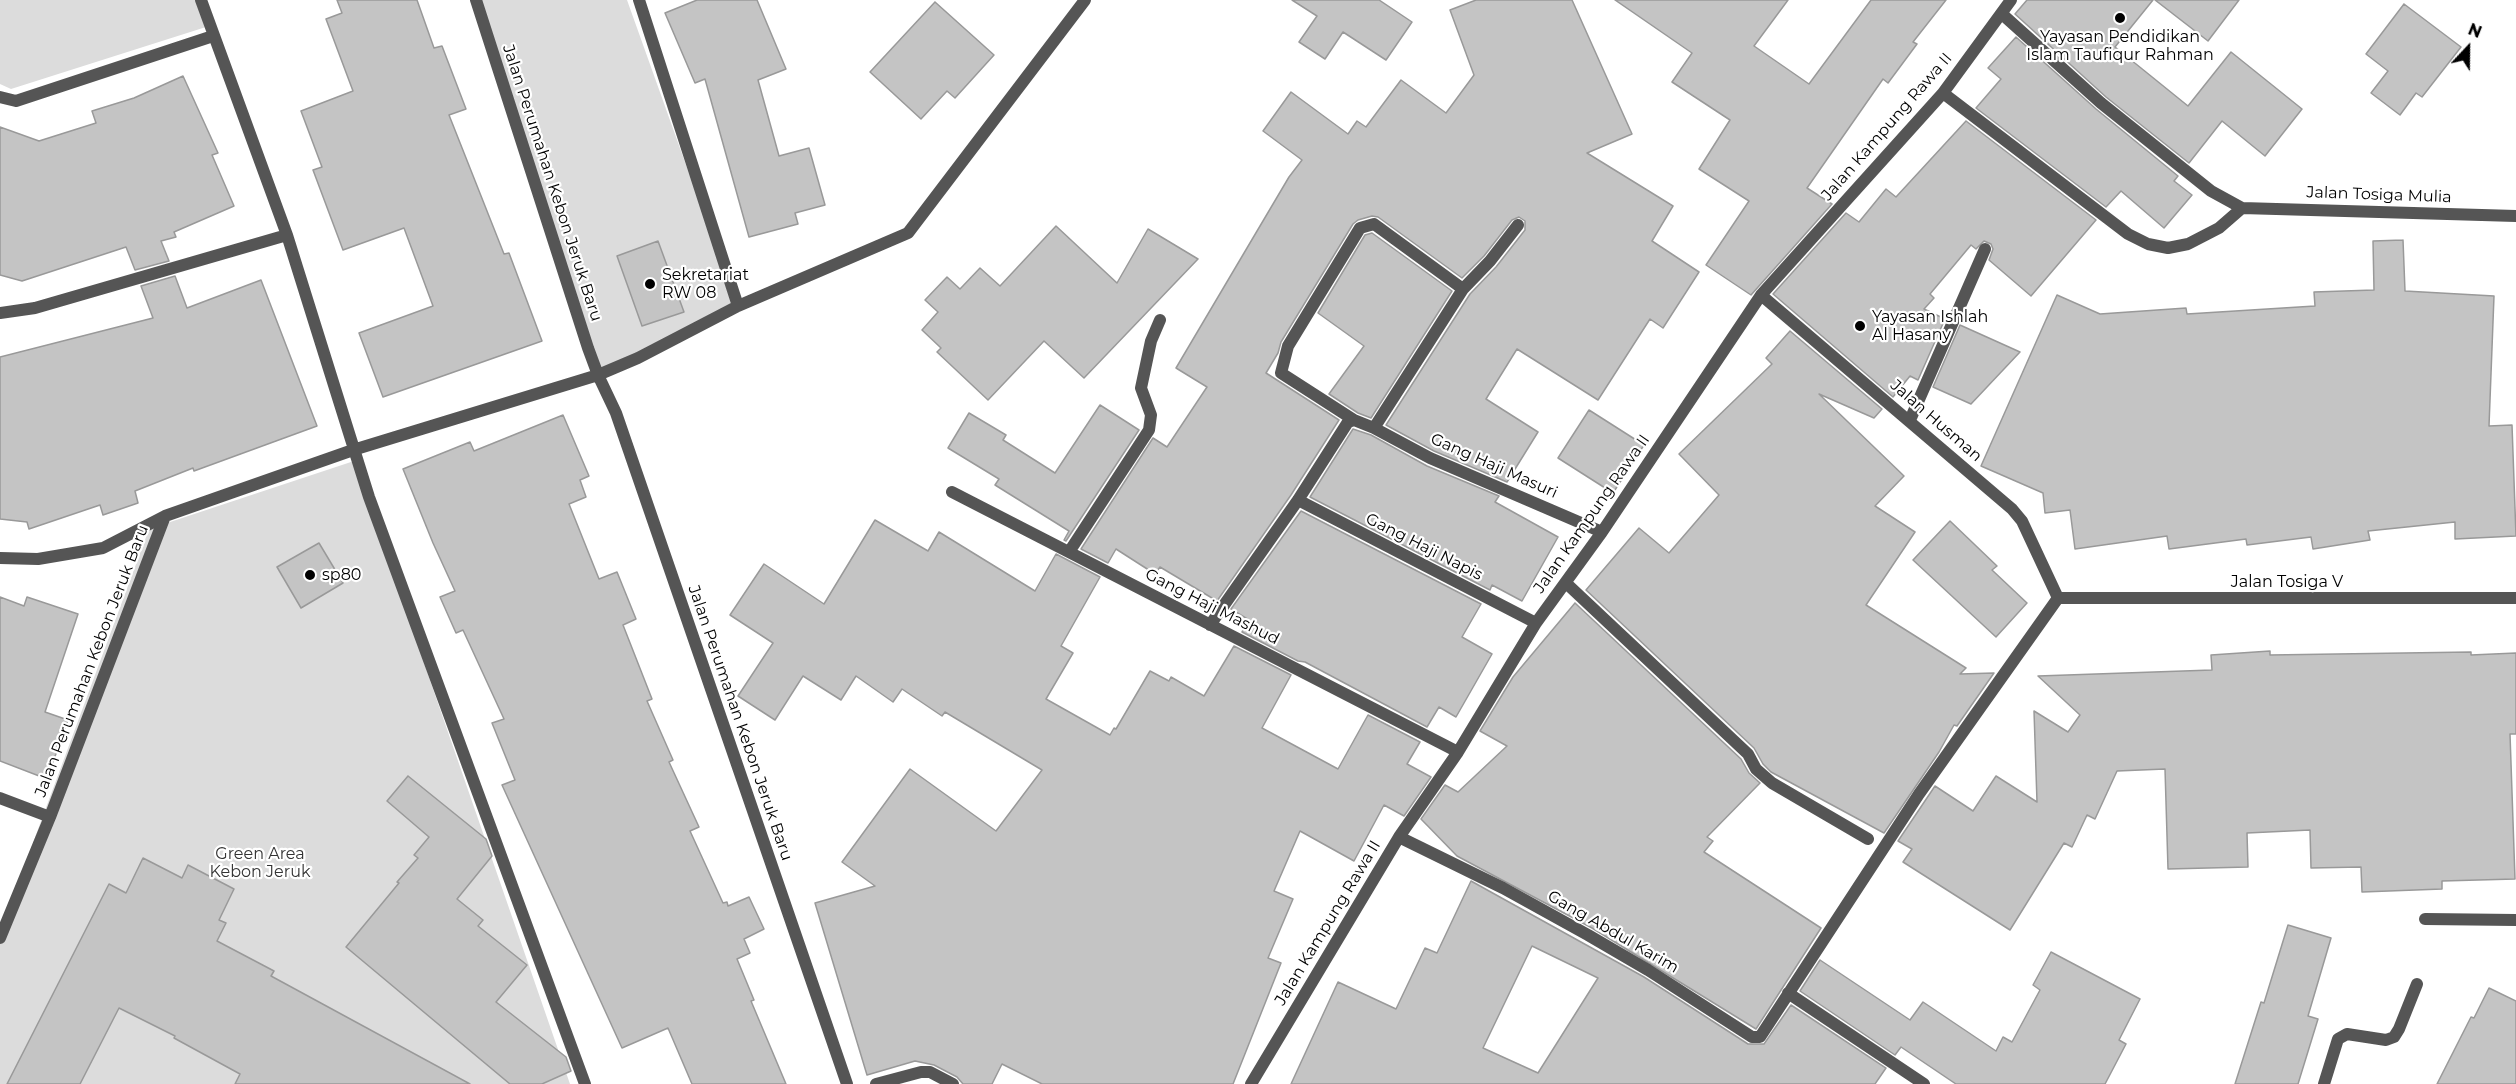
<!DOCTYPE html>
<html>
<head>
<meta charset="utf-8">
<style>
  body { margin:0 }
  #map { position:relative; width:2516px; height:1084px; overflow:hidden; background:#fff; font-family:Montserrat,sans-serif }
  canvas { display:block }
  .north { position:absolute; left:2438px; top:18px; width:60px; height:60px; -webkit-text-stroke:4px #fff; paint-order:stroke; rotate:22deg; font-size:16px; font-weight:700; line-height:24px; text-align:center; color:#000 }
  .north::after { content:''; display:block; margin:auto; width:21px; height:27px; background:#000; clip-path:polygon(50% 0,100% 100%,50% 72%,0 100%) }
</style>
</head>
<body>
<div id="map">
<canvas width="2516" height="1084"></canvas>
<div class="north">N</div>
</div>
<script>
const ctx = document.querySelector('canvas').getContext('2d');
ctx.lineJoin = 'round';
function fill(path, color) {
  ctx.fillStyle = color;
  ctx.fill(path, 'evenodd');
}
function toPath(rows) {
  const path = new Path2D();
  for (const r of rows) {
    path.moveTo(r[0], r[1]);
    for (let i = 2; i < r.length; i += 2) path.lineTo(r[i], r[i + 1]);
  }
  return path;
}
function trace(path, color, width, dash) {
  ctx.strokeStyle = color;
  ctx.lineWidth = width;
  ctx.lineCap = dash ? 'butt' : 'round';
  ctx.setLineDash(dash || []);
  ctx.stroke(path);
}
function write(font, color, halo, rows, align = 'center') {
  ctx.font = font + ' Montserrat,sans-serif';
  ctx.lineWidth = 4.5;
  ctx.setLineDash([]);
  ctx.textBaseline = 'middle';
  ctx.strokeStyle = halo;
  ctx.fillStyle = color;
  for (const [text, x, y, turn = 0] of rows) {
    ctx.save();
    ctx.translate(x, y);
    ctx.rotate((+turn || 0) * Math.PI / 180);
    ctx.textAlign = isNaN(turn) ? turn : align;
    if (halo) ctx.strokeText(text, 0, 0);
    ctx.fillText(text, 0, 0);
    ctx.restore();
  }
}
fill(toPath([
  [0,0,197,0,206,27,11,89,0,84],
  [481,0,627,0,735,302,598,375],
  [354,461,570,1084,0,1084,0,932,149,529]
]), '#dcdcdc');
const building = toPath([
  [337,0,417,0,434,48,442,46,466,109,449,115,504,254,509,253,542,341,383,397,359,333,433,306,404,228,343,250,313,170,322,167,301,111,353,91,326,19,342,13,337,0],
  [697,0,757,0,786,69,758,80,779,156,809,148,825,205,795,213,798,224,749,237,705,79,695,83,665,13,697,0],
  [1292,0,1379,0,1412,22,1386,60,1343,32,1325,59,1299,42,1317,16,1292,0],
  [1476,0,1572,0,1632,134,1587,153,1673,206,1652,241,1699,272,1663,328,1650,319,1598,400,1517,349,1486,399,1538,432,1507,482,1434,451,1386,425,1470,294,1496,267,1525,230,1525,221,1519,217,1512,220,1484,256,1462,278,1378,217,1372,216,1358,220,1353,224,1281,342,1278,353,1266,373,1339,420,1291,495,1217,601,1160,567,1155,574,1116,549,1108,563,1081,549,1153,438,1167,447,1207,387,1176,368,1289,177,1302,160,1263,131,1291,92,1348,134,1357,121,1366,127,1401,80,1446,113,1474,75,1450,10,1476,0],
  [1615,0,1788,0,1754,46,1809,84,1871,0,1946,0,1913,42,1917,44,1888,83,1883,79,1807,188,1832,204,1751,295,1706,265,1749,201,1699,169,1730,120,1672,82,1692,53,1615,0],
  [2027,0,2153,0,2115,47,2188,106,2231,52,2302,109,2265,156,2222,121,2189,163,2106,97,2015,14,2027,0],
  [2155,0,2239,0,2208,41,2155,0],
  [935,2,994,55,955,98,947,91,921,119,870,72,935,2],
  [2404,4,2461,47,2422,97,2416,93,2400,115,2371,93,2388,71,2366,54,2404,4],
  [2016,37,2096,109,2178,176,2174,181,2192,195,2164,228,2121,191,2106,207,1976,108,2001,79,1988,68,2016,37],
  [183,76,218,153,212,155,234,206,174,232,176,237,161,241,169,261,135,270,126,247,22,281,0,275,0,127,39,141,96,123,92,111,134,98,183,76],
  [1966,121,2096,220,2031,296,1989,260,1993,249,1991,244,1984,241,1976,249,1971,245,1930,294,1934,298,1924,309,1945,319,1918,380,1910,376,1893,397,1773,294,1846,213,1859,222,1886,189,1896,197,1966,121],
  [1056,226,1117,283,1148,229,1198,259,1084,378,1044,341,988,400,937,352,941,348,922,330,938,312,925,300,947,277,960,289,980,268,1000,286,1056,226],
  [1372,233,1452,291,1371,418,1358,413,1329,394,1364,346,1318,313,1365,235,1372,233],
  [2403,240,2405,291,2494,296,2489,426,2512,425,2516,536,2455,539,2455,522,2368,531,2370,540,2313,549,2311,537,2247,545,2246,539,2169,549,2167,536,2075,549,2070,510,2045,513,2043,493,1981,466,2057,295,2100,314,2186,308,2187,314,2315,306,2314,292,2374,290,2373,241,2403,240],
  [658,241,684,312,642,326,617,256,658,241],
  [175,276,187,308,261,280,317,426,194,471,193,468,135,491,138,503,103,515,100,505,29,529,27,522,0,519,0,357,153,318,141,286,175,276],
  [1960,325,2020,352,1971,404,1933,387,1960,325],
  [1790,331,1882,409,1874,418,1819,394,1904,476,1875,506,1915,532,1866,605,1966,668,1960,674,1994,673,1957,726,1954,725,1939,752,1884,833,1771,772,1763,764,1754,748,1586,590,1639,528,1669,553,1719,495,1679,454,1772,364,1766,358,1790,331],
  [1100,405,1139,430,1066,541,1064,540,1069,531,995,485,999,479,948,448,969,413,1006,435,1003,440,1055,473,1100,405],
  [1589,410,1644,445,1613,493,1558,458,1589,410],
  [563,415,589,476,580,480,586,497,569,504,599,579,617,572,636,619,623,625,652,699,647,701,673,760,669,762,699,827,690,831,723,903,727,902,728,906,749,897,764,929,744,939,750,953,737,959,754,1000,751,1001,786,1084,692,1084,668,1028,622,1048,502,785,515,780,492,723,504,719,463,630,456,633,440,597,455,591,433,543,403,469,470,442,474,451,563,415],
  [1353,429,1371,435,1427,466,1499,496,1495,502,1558,537,1522,601,1492,585,1490,590,1310,497,1353,429],
  [1301,511,1481,604,1462,637,1492,654,1456,717,1439,707,1427,727,1305,662,1298,661,1242,632,1249,620,1231,609,1301,511],
  [875,520,928,551,939,532,1035,591,1056,554,1100,577,1061,646,1073,653,1046,699,1110,735,1114,728,1116,729,1150,671,1169,681,1171,677,1204,696,1234,646,1291,675,1262,728,1338,769,1368,715,1420,742,1407,764,1431,777,1404,816,1384,805,1354,861,1300,831,1274,891,1293,899,1268,958,1281,963,1233,1084,1042,1084,1002,1064,992,1084,963,1084,957,1077,934,1065,915,1061,867,1075,815,903,875,886,842,862,910,769,996,831,1042,770,945,712,942,716,902,689,893,702,856,676,841,700,803,676,775,720,738,696,773,643,730,615,764,564,824,604,875,520],
  [1950,521,1997,566,1992,570,2027,603,1996,637,1913,560,1950,521],
  [319,543,343,583,301,608,277,567,319,543],
  [0,597,24,606,27,597,78,614,45,712,68,720,47,779,0,761,0,597],
  [1575,603,1741,759,1749,773,1760,783,1707,837,1713,841,1704,852,1821,928,1756,1029,1592,928,1457,856,1421,819,1445,785,1458,792,1507,746,1480,731,1513,677,1575,603],
  [2270,651,2270,655,2471,652,2471,655,2516,653,2516,734,2510,734,2515,879,2442,881,2442,889,2362,892,2361,867,2311,868,2310,830,2247,833,2248,867,2168,869,2165,769,2117,771,2095,819,2087,815,2072,847,2064,843,2010,930,1903,862,1912,849,1898,841,1935,786,1973,811,1996,776,2037,802,2034,711,2068,732,2080,715,2038,676,2212,670,2211,655,2270,651],
  [408,776,486,839,492,856,457,899,483,920,478,926,527,965,496,1002,566,1057,571,1071,542,1084,510,1084,346,947,399,883,397,882,418,858,414,855,429,837,387,801,408,776],
  [143,858,182,878,188,865,234,889,219,920,226,923,217,941,274,971,271,976,470,1084,235,1084,240,1074,174,1038,175,1036,119,1008,80,1084,7,1084,109,884,126,893,143,858],
  [1471,881,1644,977,1748,1044,1764,1044,1791,1005,1886,1068,1875,1084,1291,1084,1338,982,1396,1009,1425,948,1437,953,1471,881],
  [1532,946,1598,978,1538,1073,1483,1048,1532,946],
  [2288,925,2331,938,2308,1016,2318,1019,2298,1084,2235,1084,2261,1002,2264,1003,2288,925],
  [2051,952,2140,999,2119,1040,2126,1044,2105,1084,1956,1084,1901,1047,1895,1055,1800,991,1820,960,1910,1020,1923,1002,1996,1051,2003,1037,2012,1042,2040,990,2033,985,2051,952],
  [2489,988,2516,1001,2516,1084,2437,1084,2471,1017,2474,1018,2489,988]
]);
fill(building, '#c4c4c4');
trace(building, '#999', 1.5);
trace(toPath([
  [201,0,287,235,369,497,585,1084],
  [476,0,588,348,598,375,616,413,847,1084],
  [639,0,738,306],
  [2002,14,2101,103,2211,191,2242,208,2516,216],
  [1943,93,2128,234,2148,244,2168,248,2188,244,2219,228,2242,208],
  [0,97,16,101,213,36],
  [1761,295,2012,509,2022,521,2058,598],
  [0,313,35,308,287,235],
  [1354,420,1281,373,1288,346,1360,228,1374,224,1463,289],
  [1910,420,1985,249],
  [1374,428,1430,458,1602,532],
  [952,492,1458,752],
  [1298,500,1536,623],
  [1069,552,1149,430,1151,415,1141,388,1151,341,1160,320],
  [0,558,38,559,103,548,165,516,353,450,598,375,638,358,738,306,908,233,1085,0],
  [1566,583,1748,754,1756,769,1772,783,1868,839],
  [2058,598,2516,598],
  [1210,625,1298,500,1348,422,1354,420,1374,428,1463,289,1490,261,1518,225],
  [0,798,50,817],
  [1399,837,1503,888,1588,935,1648,970,1752,1037,1760,1037,1919,794,2058,598],
  [2425,919,2516,920],
  [0,938,50,817,165,516],
  [1788,993,1924,1084],
  [876,1084,921,1072,930,1072,953,1084],
  [1251,1084,1399,837,1458,752,1536,623,1602,532,1761,295,1943,93,2011,0],
  [2324,1084,2338,1039,2347,1034,2386,1040,2394,1037,2399,1029,2417,984]
]), '#555', 12);
for (const [x, y, r, color] of [
  [2120,18,6,"#000"],
  [650,284,6,"#000"],
  [1860,326,6,"#000"],
  [310,575,6,"#000"]
]) {
  const dot = new Path2D();
  dot.arc(x, y, r, 0, 2 * Math.PI);
  ctx.fillStyle = color;
  ctx.fill(dot);
  trace(dot, '#fff', 2);
}
write('16px', '#000', '#fff', [
  ["Yayasan Pendidikan",2120,37,"center"],
  ["Islam Taufiqur Rahman",2120,55,"center"],
  ["Sekretariat",662,275],
  ["RW 08",662,293],
  ["Yayasan Ishlah",1872,317],
  ["Al Hasany",1872,335],
  ["sp80",322,575]
], 'left');
write('16px', '#000', '#fff', [
  ["Jalan Kampung Rawa II",1887,127,-49],
  ["Jalan Perumahan Kebon Jeruk Baru",552,183,72],
  ["Jalan Tosiga Mulia",2379,195,2],
  ["Jalan Husman",1936,421,41],
  ["Gang Haji Masuri",1494,466,24],
  ["Jalan Kampung Rawa II",1592,514,-55],
  ["Gang Haji Napis",1424,547,27],
  ["Jalan Tosiga V",2287,582],
  ["Gang Haji Mashud",1212,607,27],
  ["Jalan Perumahan Kebon Jeruk Baru",92,661,-69],
  ["Jalan Perumahan Kebon Jeruk Baru",740,723,71],
  ["Jalan Kampung Rawa II",1328,923,-59],
  ["Gang Abdul Karim",1613,932,30]
]);
write('16px', '#333', '#fff', [
  ["Green Area",260,854],
  ["Kebon Jeruk",260,872]
]);
</script>
</body>
</html>
